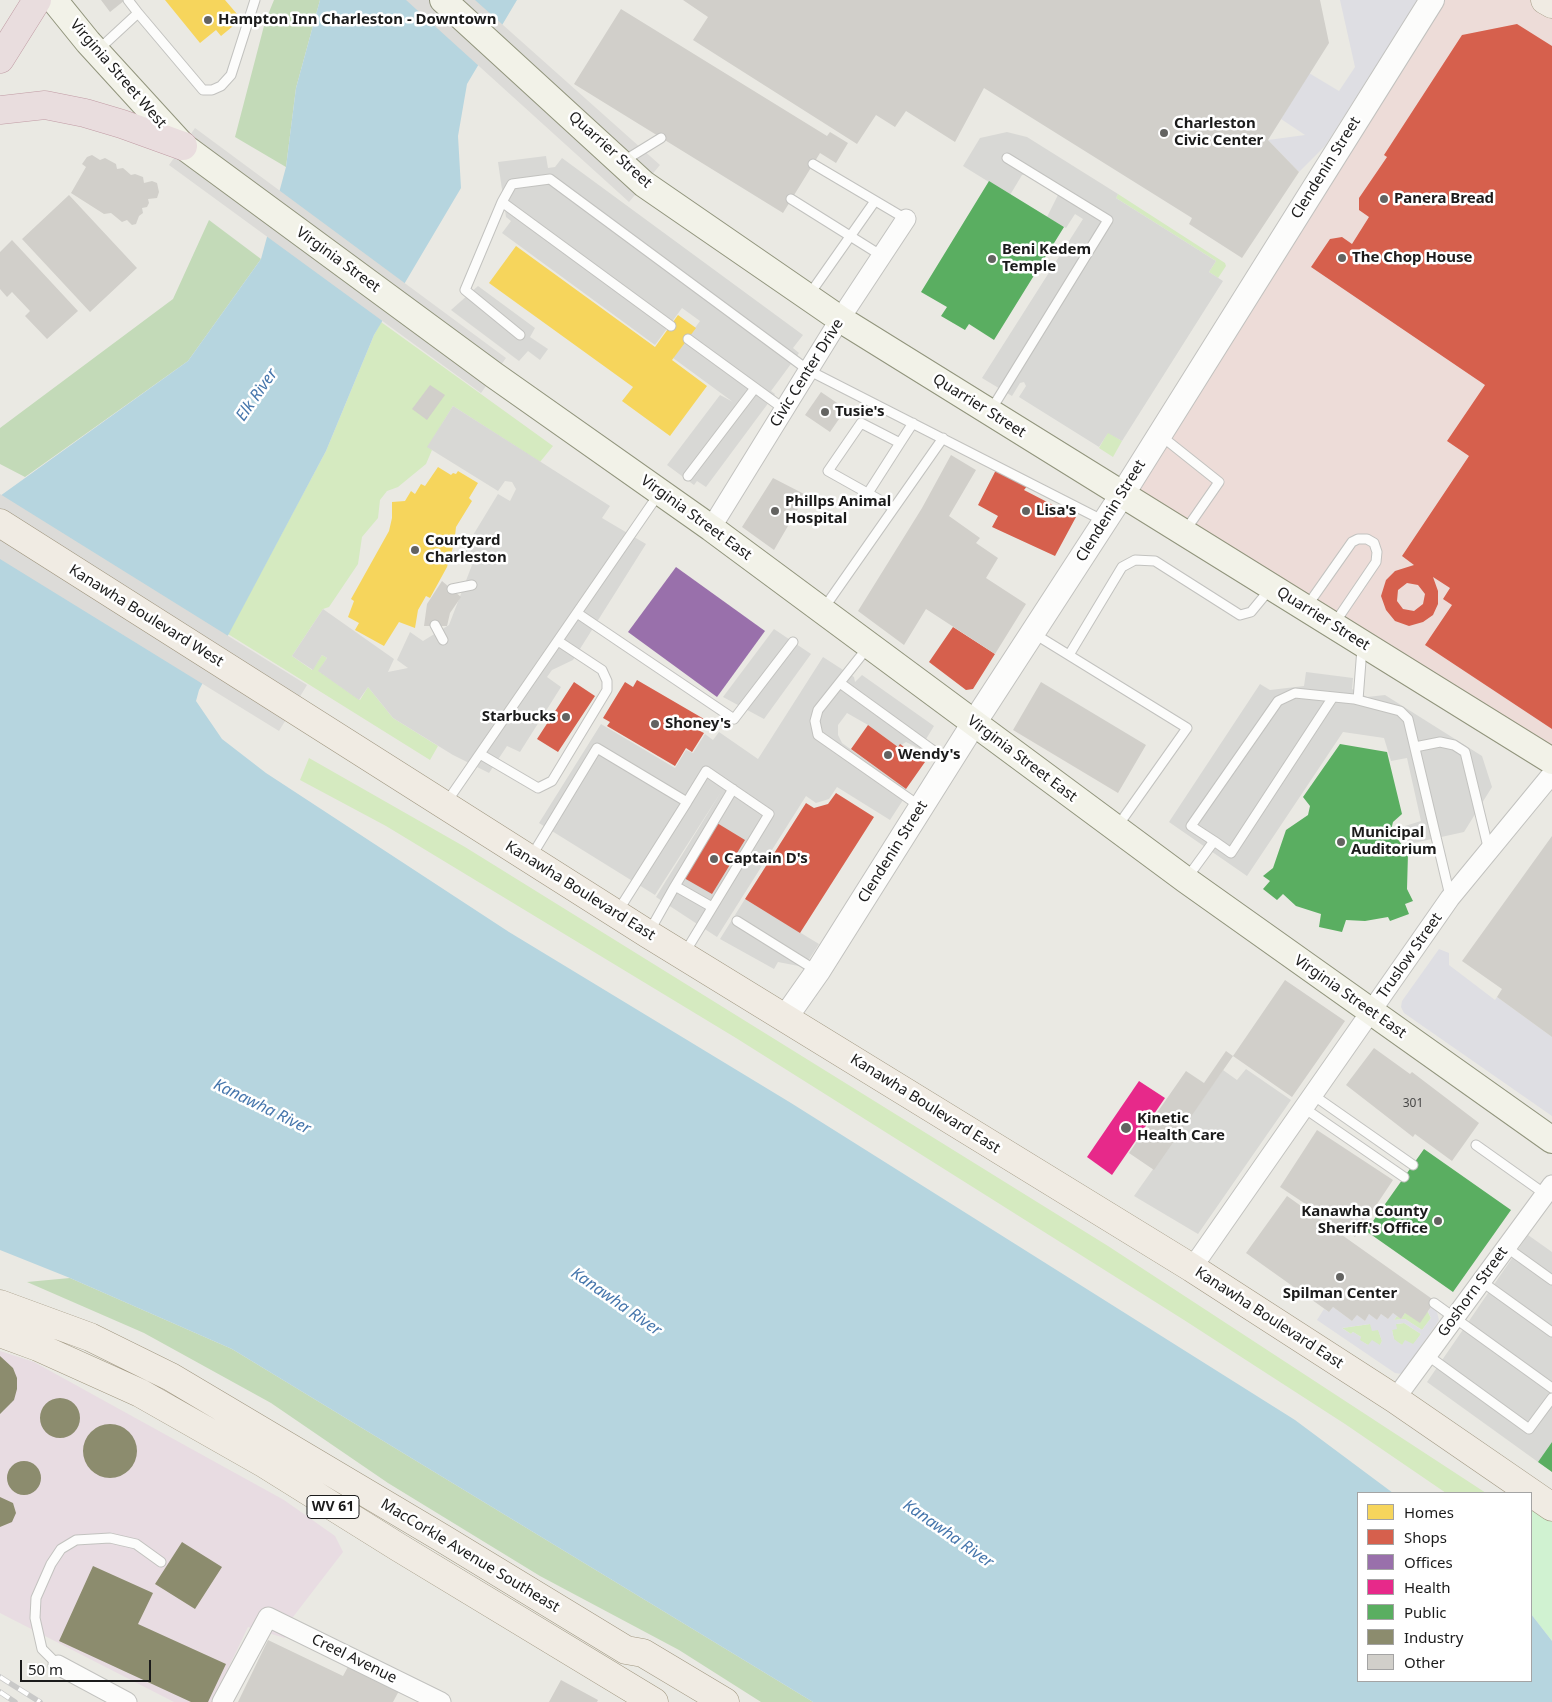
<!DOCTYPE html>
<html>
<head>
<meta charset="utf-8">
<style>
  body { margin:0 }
  #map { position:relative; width:1552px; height:1702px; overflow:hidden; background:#eae9e3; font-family:"Noto Sans",sans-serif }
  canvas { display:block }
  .legend { position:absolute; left:1357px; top:1492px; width:175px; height:190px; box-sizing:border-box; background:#fff; border:1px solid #a4a4a4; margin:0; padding:6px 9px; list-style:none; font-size:15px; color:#1b1b1b }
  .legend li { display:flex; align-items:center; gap:10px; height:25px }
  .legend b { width:25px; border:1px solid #a4a4a4 }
  .scale { position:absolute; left:20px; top:1660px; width:131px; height:22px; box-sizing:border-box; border:2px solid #1b1b1b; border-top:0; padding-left:6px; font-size:15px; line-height:18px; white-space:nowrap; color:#1b1b1b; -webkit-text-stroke:4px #fff; paint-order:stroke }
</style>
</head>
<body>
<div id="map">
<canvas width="1552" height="1702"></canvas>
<ul class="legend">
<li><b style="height:14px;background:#f6d55c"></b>Homes</li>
<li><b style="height:14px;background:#d6604d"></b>Shops</li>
<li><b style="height:14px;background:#9970ab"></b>Offices</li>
<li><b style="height:14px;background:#e7298a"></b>Health</li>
<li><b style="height:14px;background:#5aae61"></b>Public</li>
<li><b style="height:14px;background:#8c8c6e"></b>Industry</li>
<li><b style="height:14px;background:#d1cfca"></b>Other</li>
</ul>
<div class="scale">50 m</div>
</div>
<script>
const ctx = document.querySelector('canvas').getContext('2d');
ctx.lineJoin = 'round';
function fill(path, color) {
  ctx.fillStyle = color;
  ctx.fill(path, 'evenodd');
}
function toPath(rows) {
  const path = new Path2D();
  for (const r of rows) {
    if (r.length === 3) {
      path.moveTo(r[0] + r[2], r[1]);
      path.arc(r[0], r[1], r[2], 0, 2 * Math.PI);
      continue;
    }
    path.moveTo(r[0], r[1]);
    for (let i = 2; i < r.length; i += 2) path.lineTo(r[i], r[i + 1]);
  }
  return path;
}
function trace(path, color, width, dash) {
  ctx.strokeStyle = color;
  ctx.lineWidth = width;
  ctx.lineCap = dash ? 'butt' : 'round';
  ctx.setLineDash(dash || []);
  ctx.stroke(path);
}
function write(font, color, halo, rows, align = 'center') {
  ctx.font = font + ' "Noto Sans",sans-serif';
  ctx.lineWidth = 5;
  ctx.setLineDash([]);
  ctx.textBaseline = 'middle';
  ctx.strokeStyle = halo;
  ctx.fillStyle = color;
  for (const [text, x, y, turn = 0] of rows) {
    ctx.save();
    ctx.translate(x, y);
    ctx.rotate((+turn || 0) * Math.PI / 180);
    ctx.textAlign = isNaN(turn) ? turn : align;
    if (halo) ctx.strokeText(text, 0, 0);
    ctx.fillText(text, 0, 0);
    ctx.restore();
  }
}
fill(toPath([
  [1432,0,1545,0,1552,4,1552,761,1122,495]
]), '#eddcd8');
fill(toPath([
  [0,1351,34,1362,284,1500,335,1536,343,1552,293,1617,285,1638,248,1627,212,1702,174,1702,0,1613]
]), '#e8dce2');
fill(toPath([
  [1118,194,1225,263,1226,266,1218,278,1209,272,1216,261,1116,198],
  [381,322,553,446,540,462,453,406,428,447,432,450,426,464,398,487,387,491,380,500,378,518,362,537,358,564,329,607,323,609,292,656,312,670,322,655,327,658,319,671,360,700,368,687,393,718,438,746,430,760,228,634,326,451,374,335],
  [1108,432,1122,441,1113,457,1099,448],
  [309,758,465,847,1108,1246,1486,1493,1446,1493,1345,1424,1184,1320,736,1038,386,826,300,780],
  [1428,1312,1431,1318,1422,1330,1405,1319,1394,1320,1397,1316,1401,1319,1405,1313],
  [1404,1323,1421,1334,1413,1345,1402,1345,1394,1340,1392,1330,1396,1324],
  [1370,1324,1378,1329,1382,1341,1380,1345,1368,1345,1359,1340,1361,1337,1353,1332,1351,1334,1342,1328]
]), '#d5eac0');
fill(toPath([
  [274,0,320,0,296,88,286,167,235,137,265,22],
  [209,220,261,259,188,361,25,477,0,464,0,428,173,299],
  [70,1278,232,1349,813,1702,761,1702,679,1650,540,1576,388,1483,271,1403,144,1333,27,1282]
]), '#c3dab8');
fill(toPath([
  [1531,1493,1552,1508,1552,1641,1531,1614]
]), '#d0f2d1');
fill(toPath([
  [1007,132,1027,137,1118,194,1116,198,1216,261,1209,272,1223,281,1122,441,1108,433,1099,447,1019,397,1026,386,1024,382,1020,383,1012,396,982,378,1083,219,1075,214,1066,228,1047,217,1058,195,1025,175,1022,175,1010,195,963,166,980,138],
  [546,156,548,168,555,167,562,158,803,335,793,348,799,353,771,391,775,394,706,487,697,481,694,485,667,465,720,395,733,402,673,358,700,321,682,308,655,345,502,233,511,221,506,217,498,162],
  [478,286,535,328,530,337,548,349,540,360,528,351,519,361,451,310],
  [453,406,610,506,602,518,646,544,573,660,552,670,547,677,561,687,520,752,507,746,489,773,453,755,393,718,368,687,359,700,318,671,327,658,322,655,313,670,292,656,323,609,394,659,388,672,408,668,397,660,410,632,423,641,449,625,472,565,461,555,498,494,510,501,516,489,512,482,505,481,498,491,427,447],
  [774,629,811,654,764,719,723,697],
  [823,657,854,677,855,682,862,675,934,726,920,749,906,742,898,747,868,725,847,713,838,725,838,735,842,743,906,789,900,798,903,800,890,820,837,787,829,799,816,803,806,796,717,937,656,897,721,792,655,895,539,823,601,724,675,768,686,750,693,753,705,734,713,740,719,732,758,759],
  [1306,672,1353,678,1352,689,1367,697,1385,695,1482,756,1492,787,1464,832,1409,844,1405,826,1421,821,1407,758,1391,761,1384,738,1343,732,1247,876,1169,822,1260,684,1270,690,1304,686],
  [745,899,819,944,804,967,778,962,774,969,720,939],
  [1246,1069,1291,1100,1198,1234,1134,1196,1223,1070,1237,1080],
  [1528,1235,1552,1252,1552,1442,1538,1462,1427,1382]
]), '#d8d8d5');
fill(toPath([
  [1340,0,1418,0,1325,146,1299,172,1268,140,1305,135,1281,119,1309,73,1339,91,1355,67],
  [1439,949,1449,953,1449,965,1495,1000,1497,997,1552,1037,1552,1116,1404,1013,1401,1007,1402,1001],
  [1333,1307,1352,1321,1357,1315,1365,1321,1369,1314,1377,1320,1381,1314,1388,1319,1393,1313,1397,1316,1394,1320,1405,1319,1422,1330,1431,1318,1428,1312,1431,1307,1437,1312,1439,1320,1402,1374,1395,1373,1317,1320,1324,1309,1329,1312],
  [1404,1323,1421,1334,1413,1344,1405,1340,1402,1345,1394,1339,1392,1330,1397,1329,1396,1324],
  [1370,1324,1372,1331,1378,1330,1382,1341,1380,1345,1372,1340,1368,1345,1360,1340,1361,1337,1353,1332,1351,1334,1342,1328]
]), '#dedee3');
fill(toPath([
  [320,0,517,0,467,84,458,136,461,188,374,335,326,451,199,690,196,701,222,739,266,773,509,932,791,1103,1295,1420,1393,1493,1358,1493,1358,1681,1531,1681,1531,1614,1552,1641,1552,1702,813,1702,232,1349,70,1278,0,1250,0,496,188,361,261,259,286,167,296,88]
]), '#b6d5df');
fill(toPath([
  [406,0,475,0,660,165,629,202],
  [195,128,506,358,481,393,169,165],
  [0,494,307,685,279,731,0,559]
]), '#dcdbd8');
fill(toPath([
  [165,0,225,0,237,14,233,17,238,22,221,36,216,30,200,43],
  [516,246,655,347,678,315,696,328,672,360,707,386,670,436,622,401,633,387,489,283],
  [438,467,451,475,453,473,456,474,458,471,478,483,469,498,472,501,456,527,454,544,447,567,430,598,426,596,418,610,415,628,399,622,384,646,355,630,359,623,348,617,354,601,351,599,389,531,392,518,392,502,405,501,411,491,415,494,421,484,425,486]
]), '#f6d55c');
fill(toPath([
  [1517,24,1552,46,1552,729,1425,645,1452,605,1443,599,1450,588,1433,577,1438,591,1438,604,1433,615,1423,622,1409,626,1395,621,1386,610,1381,596,1386,580,1395,571,1414,565,1402,556,1469,456,1447,441,1485,385,1311,267,1330,239,1342,237,1352,244,1369,217,1359,210,1359,198,1387,157,1384,155,1462,35],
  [1407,583,1418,585,1425,594,1423,604,1414,611,1403,609,1397,601,1398,590],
  [997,468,1028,485,1024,490,1076,517,1055,556,992,527,998,516,978,505],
  [953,627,995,654,973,689,966,690,929,662],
  [637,680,704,719,698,730,704,733,692,752,686,748,675,766,607,726,610,722,603,718,625,682,633,687],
  [574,682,595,696,558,752,537,739],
  [868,725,898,747,900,744,925,762,906,789,851,749],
  [836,793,874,817,800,933,745,899,806,803,814,808,828,804],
  [717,823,745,840,712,894,684,878]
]), '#d6604d');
fill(toPath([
  [676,567,765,631,717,697,628,632]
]), '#9970ab');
fill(toPath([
  [1139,1081,1165,1098,1112,1175,1087,1157]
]), '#e7298a');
fill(toPath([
  [989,181,1064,227,994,340,969,324,965,330,941,316,947,307,921,292],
  [1340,744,1387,752,1402,814,1393,822,1391,830,1408,853,1407,889,1413,901,1405,904,1409,914,1390,921,1388,917,1365,921,1346,920,1342,932,1319,927,1321,914,1296,906,1283,894,1277,900,1263,889,1270,881,1263,876,1273,868,1286,830,1308,815,1310,806,1303,797],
  [1424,1149,1511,1210,1453,1292,1366,1231],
  [1552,1442,1552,1472,1538,1462]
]), '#5aae61');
fill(toPath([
  [0,1356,13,1368,17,1378,17,1389,14,1400,0,1414],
  [60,1418,20],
  [110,1451,27],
  [24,1478,17],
  [0,1497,13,1503,16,1513,12,1522,0,1527],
  [182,1542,222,1567,195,1609,155,1584],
  [93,1566,153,1593,138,1624,226,1664,208,1702,191,1702,59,1641]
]), '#8c8c6e');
fill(toPath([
  [101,0,125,0,110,12],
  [683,0,1320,0,1329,43,1268,140,1299,172,1242,258,1189,224,1192,218,984,88,955,142,906,111,895,127,876,115,857,144,693,40,708,17],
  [621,9,827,136,830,132,848,143,836,163,820,153,783,213,574,84],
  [92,155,100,160,105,158,116,164,117,169,123,168,131,175,135,174,143,177,144,183,152,181,157,183,159,192,157,198,148,199,149,203,147,207,142,208,143,213,139,216,136,224,132,225,127,220,122,222,111,213,104,214,71,193,86,167,82,164,87,157],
  [69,195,137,268,90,312,22,239],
  [12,240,78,311,47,339,25,316,30,311,12,292,7,297,0,289,0,252],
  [430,385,445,395,427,420,412,409],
  [821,392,846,409,830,432,805,415],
  [951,455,976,470,949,516,980,538,976,543,998,558,986,578,1026,604,995,654,926,609,904,645,858,611,922,508],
  [773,478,806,495,774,550,742,527],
  [442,581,461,597,450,613,447,626,424,626,427,604],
  [1041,682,1146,745,1118,793,1013,730],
  [1552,836,1552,1037,1497,997,1502,989,1462,961],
  [1285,980,1345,1021,1292,1097,1233,1056],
  [1374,1048,1410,1074,1412,1072,1479,1123,1452,1161,1415,1134,1413,1137,1346,1085],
  [1226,1051,1233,1056,1154,1170,1129,1153,1186,1071,1204,1083],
  [1317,1130,1393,1180,1355,1237,1280,1187],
  [1287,1196,1435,1301,1420,1323,1405,1313,1401,1319,1393,1313,1388,1319,1381,1314,1377,1320,1369,1314,1365,1321,1357,1315,1352,1321,1333,1307,1329,1312,1246,1253],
  [268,1640,343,1676,349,1665,400,1689,393,1702,238,1702],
  [561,1680,598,1700,597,1702,549,1702]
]), '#d1cfca');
const service = toPath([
  [128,0,138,13],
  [98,50,138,13,203,90,212,90,221,86,231,75,255,0],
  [622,162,661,138],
  [813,164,906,219],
  [791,199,882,256],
  [502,202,465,290,520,335],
  [809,295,875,201],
  [671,326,502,202,512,184,550,179,808,370,1104,521],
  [688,339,784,409],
  [991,410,1108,220,1007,158],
  [1160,435,1219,482,1185,531],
  [900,443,913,423],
  [688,476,755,388],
  [868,493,900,443,861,423,828,471,894,508],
  [452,589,472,585],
  [1307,606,1352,542,1358,539,1367,539,1374,543,1377,552,1376,562,1334,624],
  [824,608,943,438],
  [577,613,734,719,793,642],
  [435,625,443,640],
  [1033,633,1187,728,1117,827],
  [868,647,818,710,815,721,818,735,921,807],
  [1069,655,1122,567,1135,560,1155,561,1240,615,1251,612,1270,589],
  [840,683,949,762],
  [1358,700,1362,648],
  [1415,747,1440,742,1454,745,1465,752,1489,851],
  [480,754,538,788,552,781,607,690,607,681,602,670,558,641],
  [446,803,658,495],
  [1214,841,1231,853,1333,697],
  [531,857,597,748,687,802,618,911],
  [1187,878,1214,841,1191,826,1278,701,1295,693,1354,699,1400,711,1408,719,1450,896],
  [675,886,733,789],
  [737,921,817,971],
  [649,932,675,886,712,907],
  [684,954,769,814,706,771,687,802],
  [1313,1095,1413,1165],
  [1304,1108,1404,1177],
  [1476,1145,1545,1194],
  [1506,1247,1552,1280],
  [1481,1281,1552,1332],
  [1434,1303,1552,1388],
  [1427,1355,1529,1429,1552,1398],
  [58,1665,42,1649,35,1618,36,1598,51,1564,61,1549,76,1540,110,1538,136,1544,161,1562]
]);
const minor = toPath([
  [711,528,840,319,906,219],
  [1192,1268,1450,898,1552,774],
  [1395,1399,1552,1185],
  [58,1665,127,1702],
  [222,1702,268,1617,441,1702]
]);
const tertiary = toPath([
  [785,1018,818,971,974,723,1122,495,1432,0]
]);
const secondary = toPath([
  [54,0,88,42,183,146,494,375,711,528,1186,880,1552,1140],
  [443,0,644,184,840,319,1552,761]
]);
const primary = toPath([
  [1545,0,1552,4],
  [0,523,648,934,1192,1268,1395,1399,1552,1507],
  [0,1304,90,1337,171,1377,442,1538,626,1650,643,1653,725,1702],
  [0,1333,38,1347,140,1393,265,1464,398,1547,654,1702]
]);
const motorway = toPath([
  [0,59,37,0],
  [0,110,45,105,85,113,122,124,183,146]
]);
trace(service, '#c2c2bf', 11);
trace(minor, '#c2c2bf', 21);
trace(tertiary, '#c2c2bf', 26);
trace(secondary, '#91947c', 28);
trace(primary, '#a09781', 29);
trace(motorway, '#c09ba4', 29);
trace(service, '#fcfcfb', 9);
trace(minor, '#fcfcfb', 19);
trace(tertiary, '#fcfcfb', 24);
trace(secondary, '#f2f2e8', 26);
trace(primary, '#f0ebe3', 28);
trace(motorway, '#e9ddde', 28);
const rail = toPath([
  [0,1677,40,1702],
  [0,1692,15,1702]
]);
trace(rail, '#c9c9c8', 5.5);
trace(rail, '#fff', 4, [11]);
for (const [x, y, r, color] of [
  [208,20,5,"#636361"],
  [1164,133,5,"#636361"],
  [1384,199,5,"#636361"],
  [1342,258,5,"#636361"],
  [992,259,5,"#636361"],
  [825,412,5,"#636361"],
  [775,511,5,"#636361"],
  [1026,511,5,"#636361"],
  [415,550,5,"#636361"],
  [566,717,5,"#636361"],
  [655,724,5,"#636361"],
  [888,755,5,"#636361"],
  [1341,842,5,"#636361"],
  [714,859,5,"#636361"],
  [1126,1128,6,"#636361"],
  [1438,1221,5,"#636361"],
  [1340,1277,5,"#636361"]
]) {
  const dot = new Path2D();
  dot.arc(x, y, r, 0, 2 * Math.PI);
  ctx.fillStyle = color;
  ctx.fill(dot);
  trace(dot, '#fff', 2);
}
write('12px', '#484847', null, [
  ["301",1413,1104]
]);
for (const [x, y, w] of [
  [333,1507,52]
]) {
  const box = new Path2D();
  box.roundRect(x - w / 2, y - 11.5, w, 23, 4);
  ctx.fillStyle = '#fff';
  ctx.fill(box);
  trace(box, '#1b1b1b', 1);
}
write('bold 14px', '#1b1b1b', null, [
  ["WV 61",333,1507]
]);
write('bold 15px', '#1b1b1b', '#fff', [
  ["Hampton Inn Charleston - Downtown",218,20],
  ["Charleston",1174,124],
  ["Civic Center",1174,141],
  ["Panera Bread",1394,199],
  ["Beni Kedem",1002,250],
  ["Temple",1002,267],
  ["The Chop House",1352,258],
  ["Tusie's",835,412],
  ["Phillps Animal",785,502],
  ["Hospital",785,519],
  ["Lisa's",1036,511],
  ["Courtyard",425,541],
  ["Charleston",425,558],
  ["Starbucks",556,717,"right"],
  ["Shoney's",665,724],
  ["Wendy's",898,755],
  ["Municipal",1351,833],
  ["Auditorium",1351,850],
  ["Captain D's",724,859],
  ["Kinetic",1137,1119],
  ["Health Care",1137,1136],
  ["Kanawha County",1428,1212,"right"],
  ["Sheriff's Office",1428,1229,"right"],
  ["Spilman Center",1340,1294,"center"]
], 'left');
write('15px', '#1b1b1b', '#fff', [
  ["Virginia Street West",118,74,49],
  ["Quarrier Street",610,150,42],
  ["Clendenin Street",1326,168,-58],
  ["Virginia Street",338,260,36],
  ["Civic Center Drive",807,373,-58],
  ["Quarrier Street",979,406,32],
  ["Clendenin Street",1111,511,-58],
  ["Virginia Street East",696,518,36],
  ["Kanawha Boulevard West",146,616,32],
  ["Quarrier Street",1323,619,32],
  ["Virginia Street East",1022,759,37],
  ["Clendenin Street",893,852,-58],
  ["Kanawha Boulevard East",580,891,32],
  ["Truslow Street",1410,956,-55],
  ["Virginia Street East",1350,997,35],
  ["Kanawha Boulevard East",925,1104,32],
  ["Goshorn Street",1473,1292,-54],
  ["Kanawha Boulevard East",1269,1318,33],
  ["MacCorkle Avenue Southeast",470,1556,31],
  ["Creel Avenue",354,1659,26]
]);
write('italic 16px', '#4676ac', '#fff', [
  ["Elk River",257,395,-55],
  ["Kanawha River",262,1107,26],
  ["Kanawha River",616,1302,35],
  ["Kanawha River",948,1534,35]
]);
</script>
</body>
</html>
